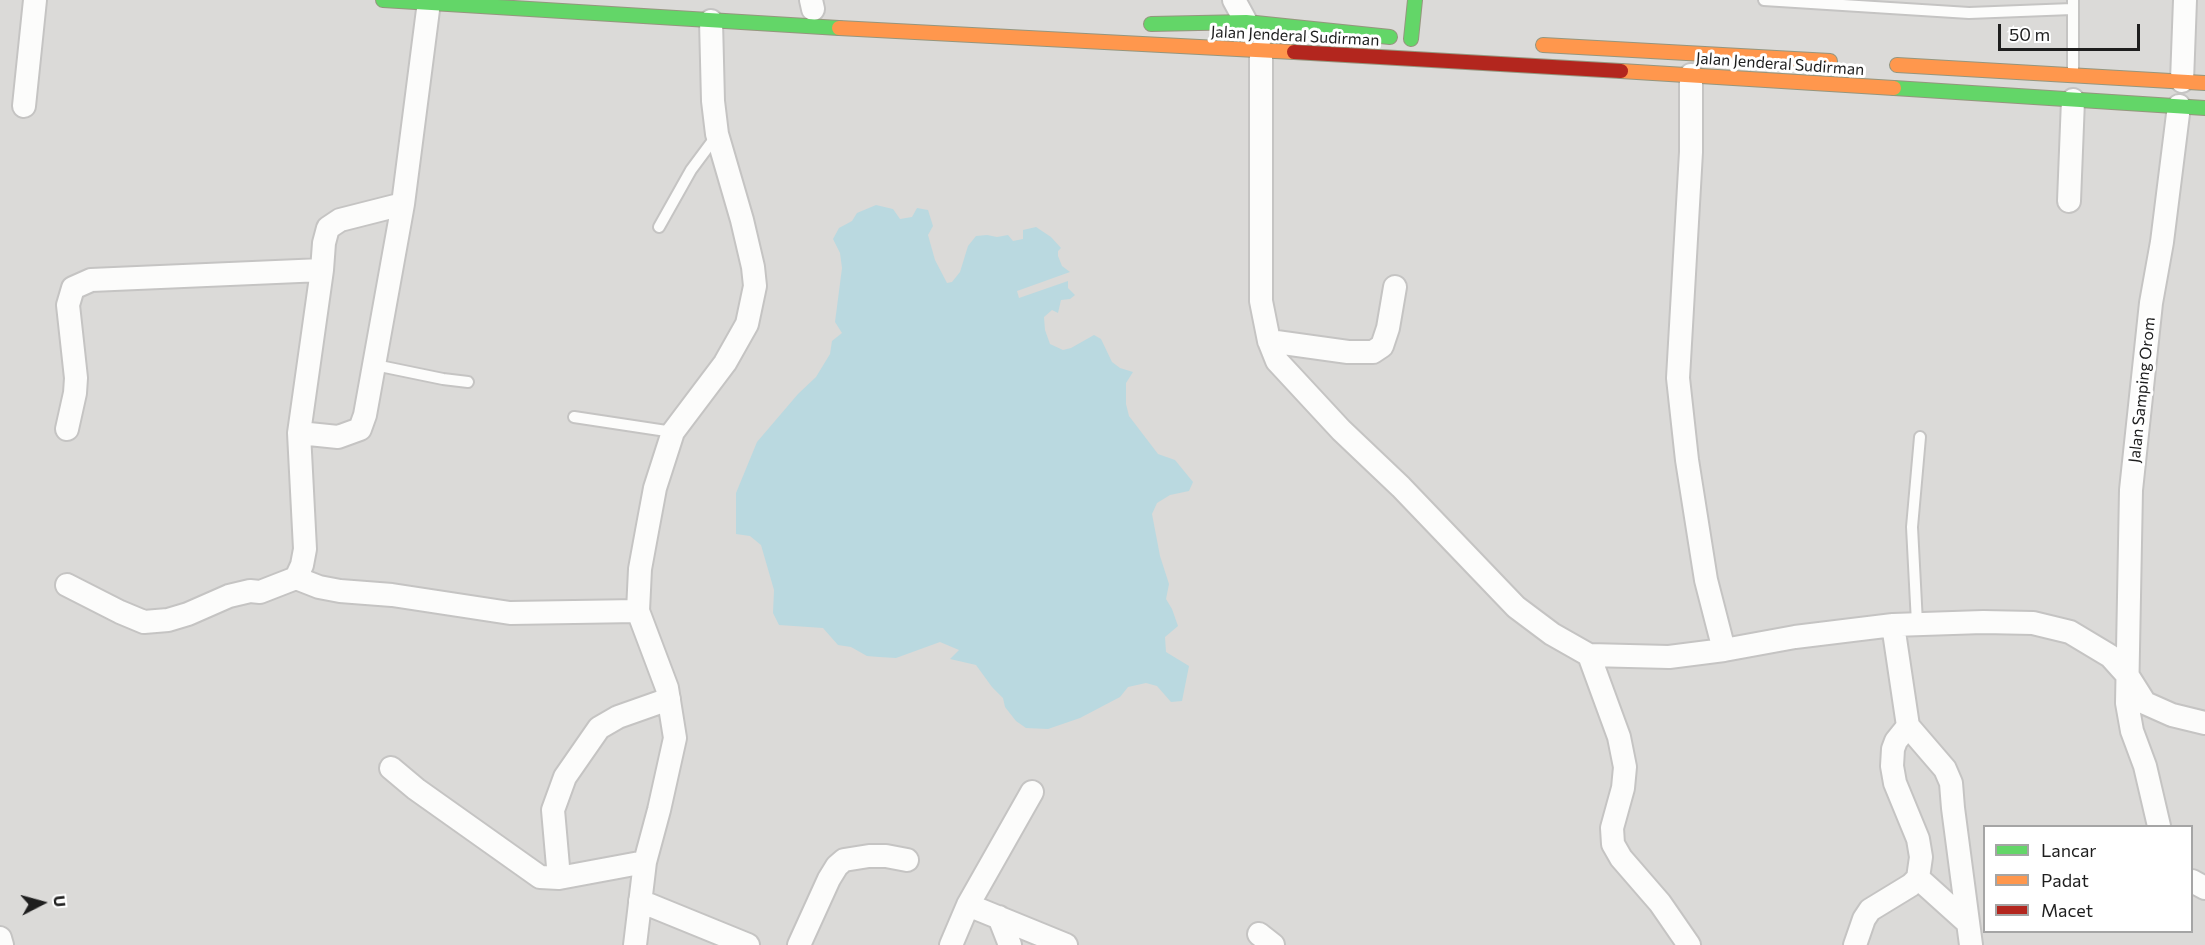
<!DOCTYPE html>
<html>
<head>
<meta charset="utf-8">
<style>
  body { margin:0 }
  #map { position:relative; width:2205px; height:945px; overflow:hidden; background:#eceae7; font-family:Commissioner,sans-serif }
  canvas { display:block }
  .legend { position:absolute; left:1983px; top:825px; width:210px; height:108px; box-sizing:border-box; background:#fff; border:2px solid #a5a5a5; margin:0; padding:8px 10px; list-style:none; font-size:18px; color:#1e1e1e }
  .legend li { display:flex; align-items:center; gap:12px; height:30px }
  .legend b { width:30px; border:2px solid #a5a5a5 }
  .north { position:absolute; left:12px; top:873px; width:60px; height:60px; -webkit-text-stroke:4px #fff; paint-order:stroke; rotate:84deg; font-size:16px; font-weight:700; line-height:24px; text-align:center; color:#1e1e1e }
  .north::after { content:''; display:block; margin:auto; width:21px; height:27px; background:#1e1e1e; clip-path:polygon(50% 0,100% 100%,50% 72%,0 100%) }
  .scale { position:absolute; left:1998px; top:24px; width:142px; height:27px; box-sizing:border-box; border:3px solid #1e1e1e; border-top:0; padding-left:8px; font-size:18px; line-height:21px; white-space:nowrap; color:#1e1e1e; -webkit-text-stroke:4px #fff; paint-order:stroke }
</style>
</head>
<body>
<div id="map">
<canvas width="2205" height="945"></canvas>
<ul class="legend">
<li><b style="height:8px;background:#63d668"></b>Lancar</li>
<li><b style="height:8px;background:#ff974d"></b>Padat</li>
<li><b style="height:8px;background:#b3261e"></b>Macet</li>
</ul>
<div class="north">U</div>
<div class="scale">50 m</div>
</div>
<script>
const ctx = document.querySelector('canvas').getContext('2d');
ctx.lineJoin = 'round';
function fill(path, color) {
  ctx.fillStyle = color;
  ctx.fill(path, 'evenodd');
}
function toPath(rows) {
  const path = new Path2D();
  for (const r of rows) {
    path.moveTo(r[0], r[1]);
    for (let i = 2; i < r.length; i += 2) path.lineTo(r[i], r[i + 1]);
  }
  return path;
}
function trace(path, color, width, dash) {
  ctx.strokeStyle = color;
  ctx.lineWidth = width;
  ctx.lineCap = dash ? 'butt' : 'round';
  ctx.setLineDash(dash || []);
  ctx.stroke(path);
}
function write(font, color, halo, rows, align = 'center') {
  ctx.font = font + ' Commissioner,sans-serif';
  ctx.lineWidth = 6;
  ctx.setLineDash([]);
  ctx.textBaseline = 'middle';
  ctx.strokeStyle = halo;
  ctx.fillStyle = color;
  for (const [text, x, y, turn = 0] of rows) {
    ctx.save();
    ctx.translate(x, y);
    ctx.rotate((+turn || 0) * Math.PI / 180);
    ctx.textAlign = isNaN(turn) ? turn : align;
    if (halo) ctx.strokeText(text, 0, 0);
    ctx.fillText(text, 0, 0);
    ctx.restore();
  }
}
fill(toPath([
  [0,0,2205,0,2205,945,0,945],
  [1984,826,2192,826,2192,932,1984,932]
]), '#dbdad8');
fill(toPath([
  [876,205,893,209,900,219,912,217,917,208,928,210,933,226,928,235,935,260,947,283,952,282,960,272,968,246,976,236,987,235,997,237,1008,235,1013,241,1023,239,1023,230,1036,227,1051,237,1061,248,1058,251,1058,256,1062,266,1070,272,1017,291,1019,298,1068,281,1068,288,1075,295,1070,299,1061,300,1058,313,1052,310,1044,317,1045,330,1050,344,1063,350,1071,348,1094,335,1101,339,1112,362,1120,368,1133,372,1126,383,1126,404,1129,416,1158,454,1175,460,1193,482,1189,491,1170,495,1157,503,1152,514,1160,556,1169,584,1166,599,1172,609,1178,626,1165,637,1166,652,1189,666,1182,701,1171,702,1157,686,1146,683,1128,687,1120,697,1080,718,1048,729,1026,728,1016,721,1005,707,1003,698,992,687,976,665,950,659,959,650,940,642,896,658,879,657,867,656,851,647,838,645,823,628,779,625,773,613,774,590,761,545,750,536,736,534,736,493,757,442,798,394,816,377,830,354,832,341,842,333,835,322,842,268,840,253,833,239,839,228,852,221,857,213]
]), '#bad9e0');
const lane = toPath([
  [1764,0,1969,13,2072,9],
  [2073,0,2073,72],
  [659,227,691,170,717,135],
  [375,365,443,379,468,382],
  [574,417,673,432],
  [1917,623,1912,527,1920,437]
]);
const street = toPath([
  [811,0,813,9],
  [1234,0,1246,22],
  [1261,50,1261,301,1269,341,1277,361,1341,430,1401,487,1516,607,1552,634,1589,655,1669,657,1724,650,1795,637,1893,625,1983,622,2033,623,2070,632,2110,656,2128,676,2145,703,2172,715,2205,723],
  [1691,75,1691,152,1678,378,1687,460,1706,580,1724,650],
  [2182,81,2185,0],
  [24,106,35,0],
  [2069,201,2073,100],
  [1269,341,1348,352,1373,352,1382,346,1388,328,1395,287],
  [67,429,75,393,76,378,68,305,73,288,91,280,322,270],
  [299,433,338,437,360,429,365,415,403,204],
  [296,578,319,587,340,591,392,595,510,613,638,611],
  [67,585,120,612,144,622,168,620,188,614,229,596,250,591,260,592,296,578,302,565,305,549,299,433,322,270,324,243,328,228,340,220,403,204,429,2],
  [1893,625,1908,726,1945,769,1951,783,1953,808,1971,945],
  [1589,655,1619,737,1625,767,1623,788,1612,828,1613,844,1621,858,1660,903,1689,945],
  [391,768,416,789,540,877,559,878,645,862],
  [2159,826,2145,766,2132,731,2127,703,2131,490,2151,303,2162,242,2179,106],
  [559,878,553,810,565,777,599,728,618,717,669,699],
  [1918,878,1968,923],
  [2192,881,2205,888],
  [640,901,748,945],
  [968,905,1066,945],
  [999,917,1010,945],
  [1259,934,1273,945],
  [0,938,2,945],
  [635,945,645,862,659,810,675,738,667,688,638,611,640,569,647,531,655,488,673,432,725,363,747,324,755,286,753,267,742,220,717,134,713,101,711,21],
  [799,945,829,879,837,866,844,860,869,856,886,856,907,860],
  [951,945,968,905,1032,792],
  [1855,945,1864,919,1870,910,1911,885,1918,878,1921,857,1918,839,1895,783,1892,766,1893,749,1896,741,1908,726]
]);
const fast = toPath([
  [383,0,839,28],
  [1151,24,1246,22,1390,37],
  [1411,39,1415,0],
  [1894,88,2205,108]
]);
const slow = toPath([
  [839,28,1294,52],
  [1543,45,1830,61],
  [1897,65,2205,83],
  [1621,71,1894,88]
]);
const jam = toPath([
  [1294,52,1621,71]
]);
trace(lane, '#c5c4c3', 14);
trace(street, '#c5c4c3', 26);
trace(fast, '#95967e', 16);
trace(slow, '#95967e', 16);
trace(jam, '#95967e', 16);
trace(lane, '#fcfcfb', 10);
trace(street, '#fcfcfb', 22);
trace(fast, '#63d668', 14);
trace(slow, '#ff974d', 14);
trace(jam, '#b3261e', 14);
write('16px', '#1e1e1e', '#fff', [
  ["Jalan Jenderal Sudirman",1295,36,3],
  ["Jalan Jenderal Sudirman",1780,64,4],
  ["Jalan Samping Orom",2142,390,-84]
]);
</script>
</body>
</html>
